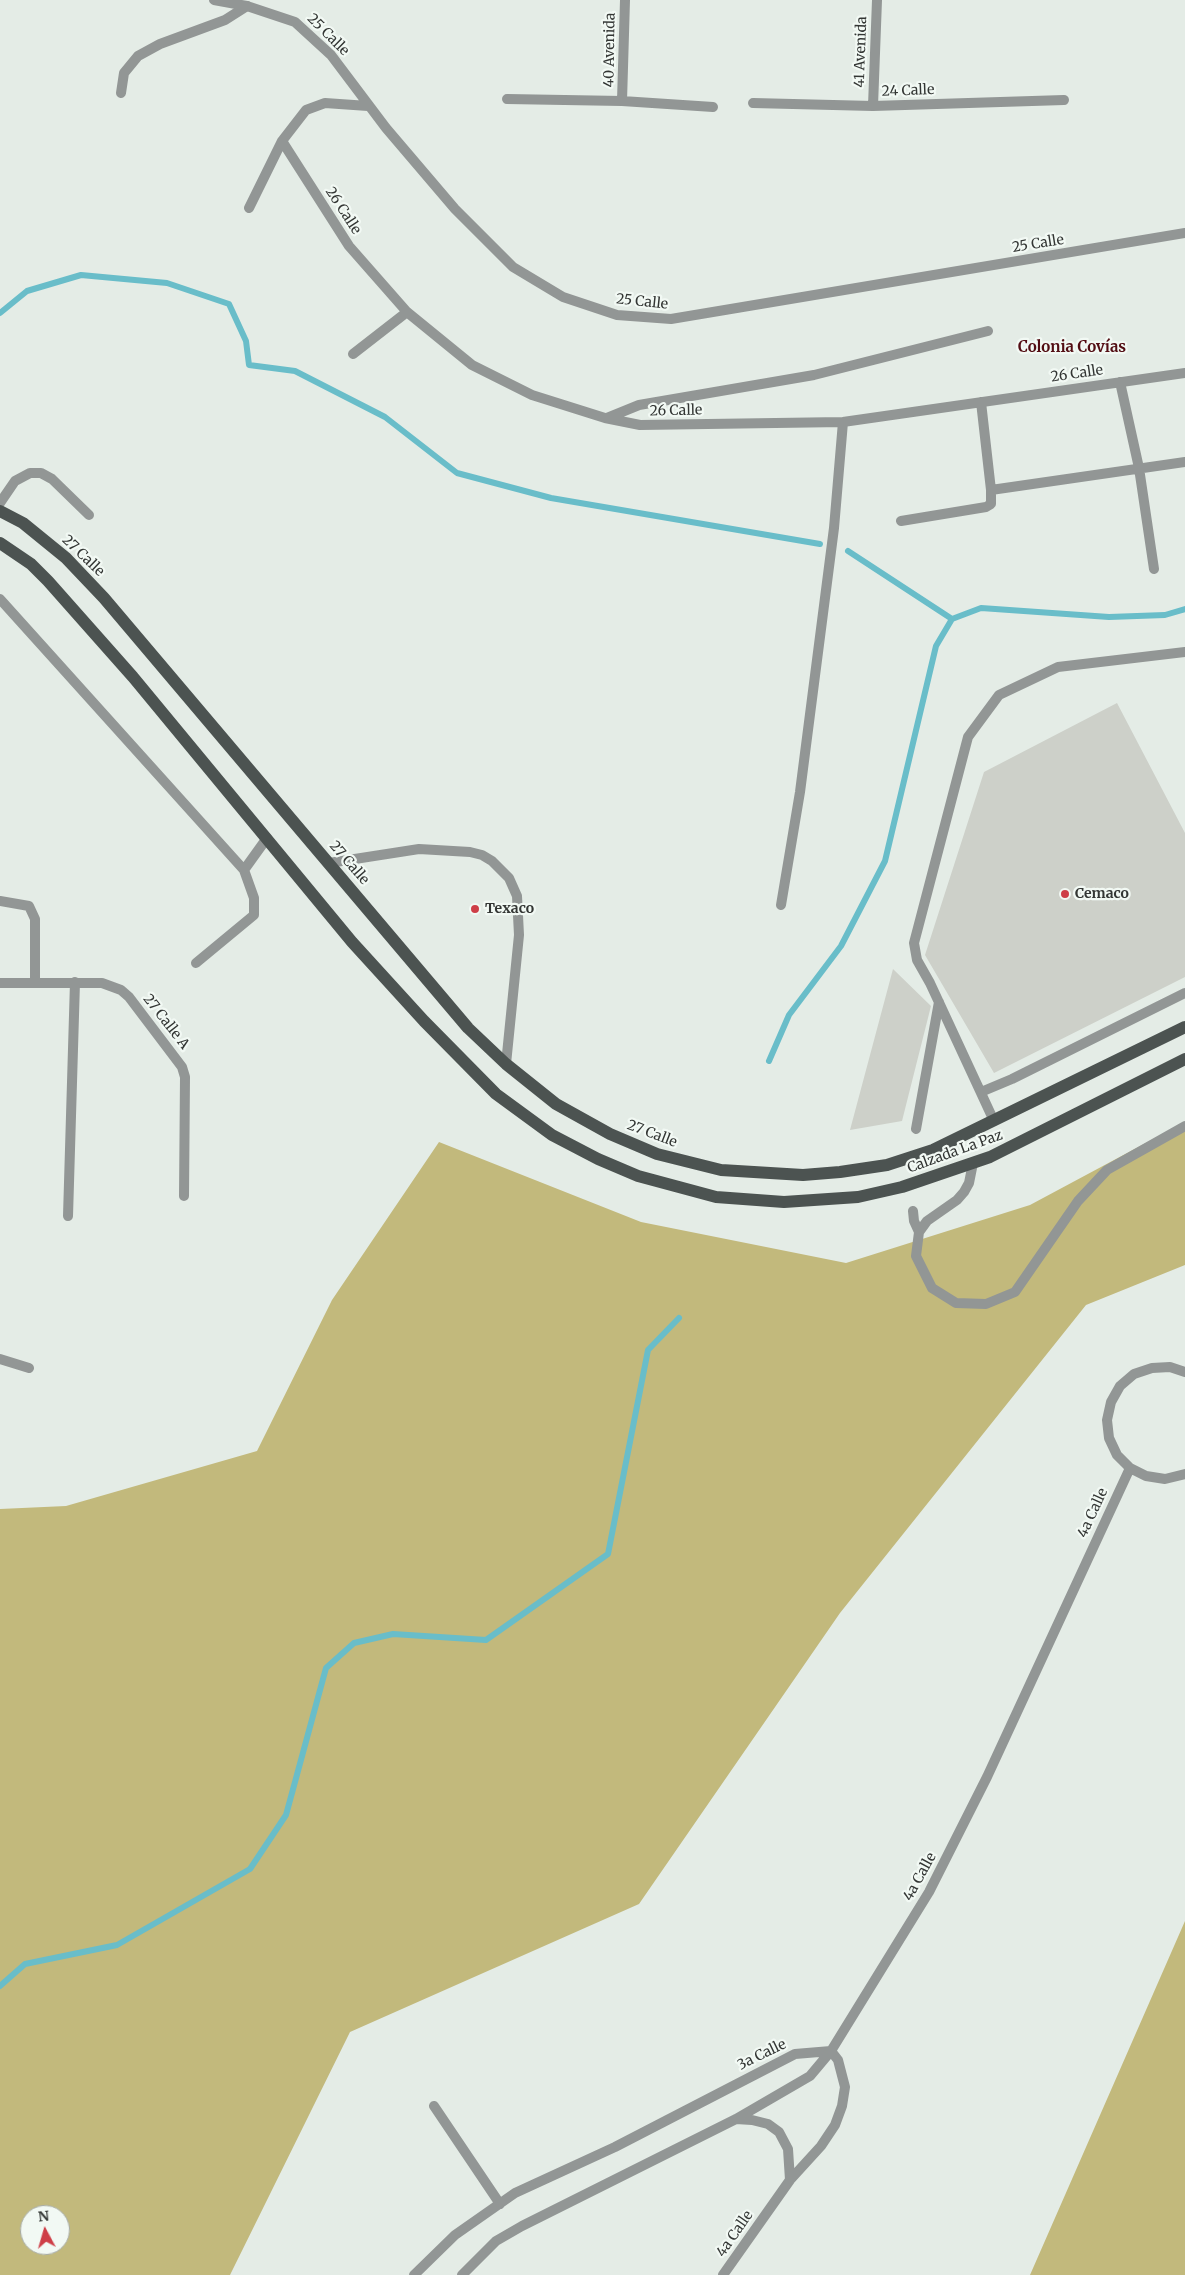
<!DOCTYPE html>
<html>
<head>
<meta charset="utf-8">
<style>
  body { margin:0 }
  #map { position:relative; width:1185px; height:2275px; overflow:hidden; background:#e4ece6; font-family:Merriweather,serif }
  canvas { display:block }
  .north { position:absolute; left:20px; top:2205px; width:50px; height:50px; box-sizing:border-box; background:#f2f9f4; border:1px solid #a6aba7; border-radius:50%; rotate:354deg; font-size:14px; font-weight:700; line-height:20px; text-align:center; color:#333634 }
  .north::after { content:''; display:block; margin:auto; width:18px; height:22px; background:#ce3e47; clip-path:polygon(50% 0,100% 100%,50% 72%,0 100%) }
</style>
</head>
<body>
<div id="map">
<canvas width="1185" height="2275"></canvas>
<div class="north">N</div>
</div>
<script>
const ctx = document.querySelector('canvas').getContext('2d');
ctx.lineJoin = 'round';
function fill(path, color) {
  ctx.fillStyle = color;
  ctx.fill(path, 'evenodd');
}
function toPath(rows) {
  const path = new Path2D();
  for (const r of rows) {
    path.moveTo(r[0], r[1]);
    for (let i = 2; i < r.length; i += 2) path.lineTo(r[i], r[i + 1]);
  }
  return path;
}
function trace(path, color, width, dash) {
  ctx.strokeStyle = color;
  ctx.lineWidth = width;
  ctx.lineCap = dash ? 'butt' : 'round';
  ctx.setLineDash(dash || []);
  ctx.stroke(path);
}
function write(font, color, halo, rows, align = 'center') {
  ctx.font = font + ' Merriweather,serif';
  ctx.lineWidth = 4.5;
  ctx.setLineDash([]);
  ctx.textBaseline = 'middle';
  ctx.strokeStyle = halo;
  ctx.fillStyle = color;
  for (const [text, x, y, turn = 0] of rows) {
    ctx.save();
    ctx.translate(x, y);
    ctx.rotate((+turn || 0) * Math.PI / 180);
    ctx.textAlign = isNaN(turn) ? turn : align;
    if (halo) ctx.strokeText(text, 0, 0);
    ctx.fillText(text, 0, 0);
    ctx.restore();
  }
}
fill(toPath([
  [1185,1122,1185,1265,1086,1305,840,1613,639,1904,350,2032,230,2275,0,2275,0,1509,66,1506,257,1451,332,1300,439,1142,641,1222,846,1263,1030,1205],
  [30,2215,60,2215,60,2245,30,2245],
  [1185,1921,1185,2275,1030,2275]
]), '#c2b97c');
trace(toPath([
  [0,313,27,291,81,275,167,283,229,304,246,341,249,365,295,371,385,417,457,473,551,498,820,544],
  [848,551,952,619],
  [769,1061,789,1015,841,946,885,861,936,646,952,619,981,608,1109,617,1165,615,1185,609],
  [0,1986,25,1964,117,1945,250,1869,286,1815,326,1668,354,1643,393,1634,486,1640,608,1554,648,1350,679,1318]
]), '#69bdc9', 6);
fill(toPath([
  [1117,703,1185,833,1185,977,994,1073,925,955,984,772],
  [893,969,931,1006,902,1121,850,1130]
]), '#cdd0c9');
trace(toPath([
  [121,93,124,73,138,56,160,44,225,20,247,6],
  [0,503,15,481,30,473,41,473,52,479,89,515],
  [0,599,244,870,254,898,254,915,196,963],
  [329,863,419,849,470,852,482,855,492,861,509,878,517,896,519,935,506,1064],
  [244,870,267,838],
  [981,1092,1012,1079,1185,993],
  [994,1121,930,983,917,960,914,943,968,737,999,695,1058,667,1185,652],
  [916,1129,939,1002],
  [973,1163,969,1183,964,1192,957,1200,927,1221,919,1232,916,1256,932,1288,956,1303,986,1304,1015,1292,1078,1201,1107,1170,1185,1126],
  [913,1211,914,1221,919,1232],
  [0,1359,29,1368]
]), '#929695', 10);
trace(toPath([
  [214,0,247,6,295,22,331,55,386,128,455,209,513,267,563,297,617,315,671,319,1185,233],
  [507,99,622,101,713,107],
  [622,101,625,0],
  [753,103,873,106,1064,100],
  [873,106,877,0],
  [282,141,349,246,407,312,472,365,532,395,605,418,640,425,843,422,1185,373],
  [249,208,282,141,306,110,325,103,368,106],
  [353,354,407,312],
  [1120,382,1139,468,1154,569],
  [607,418,639,405,814,375,988,331],
  [991,490,1185,462],
  [901,521,986,507,991,504,991,490,981,402],
  [0,901,29,906,35,919,35,983],
  [781,905,800,792,834,528,843,422],
  [0,983,102,983,121,990,129,997,182,1067,185,1077,184,1196],
  [68,1216,75,982],
  [1185,1372,1170,1367,1152,1368,1134,1374,1120,1386,1111,1402,1107,1420,1109,1438,1117,1455,1130,1468,1146,1476,1165,1479,1185,1474],
  [434,2106,500,2204],
  [736,2119,752,2120,768,2124,779,2132,788,2149,790,2180],
  [414,2275,455,2235,515,2193,615,2147,795,2054,831,2051],
  [462,2275,496,2241,522,2226,736,2119,810,2076,831,2051,929,1892,987,1777,1130,1468],
  [723,2275,790,2180,821,2146,835,2125,842,2106,845,2087,838,2060,831,2051]
]), '#929695', 10);
trace(toPath([
  [0,511,23,523,66,558,104,598,468,1028,506,1064,556,1104,610,1134,657,1154,721,1170,803,1175,840,1172,887,1165,933,1150,1185,1027],
  [0,543,31,564,48,581,133,677,352,942,424,1021,496,1094,552,1135,598,1159,638,1176,716,1197,784,1202,858,1197,902,1187,990,1157,1185,1059]
]), '#4c5351', 12);
for (const [x, y, r, color] of [
  [1065,894,5,"#ce3e47"],
  [475,909,5,"#ce3e47"]
]) {
  const dot = new Path2D();
  dot.arc(x, y, r, 0, 2 * Math.PI);
  ctx.fillStyle = color;
  ctx.fill(dot);
  trace(dot, '#f2f9f4', 2);
}
write('14px', '#333634', '#f2f9f4', [
  ["25 Calle",328,35,45],
  ["40 Avenida",610,50,-89],
  ["41 Avenida",861,52,-88],
  ["24 Calle",908,91,-2],
  ["26 Calle",343,211,57],
  ["25 Calle",1038,244,-9],
  ["25 Calle",642,302,6],
  ["26 Calle",1077,374,-8],
  ["26 Calle",676,411,-1],
  ["27 Calle",83,556,44],
  ["27 Calle",349,863,49],
  ["27 Calle A",166,1022,52],
  ["27 Calle",652,1134,21],
  ["Calzada La Paz",955,1152,-20],
  ["4a Calle",1093,1513,-65],
  ["4a Calle",920,1877,-61],
  ["3a Calle",762,2055,-26],
  ["4a Calle",735,2234,-55]
]);
write('bold 14px', '#333634', '#f2f9f4', [
  ["Cemaco",1075,894],
  ["Texaco",485,909]
], 'left');
write('bold 15px', '#530e14', '#f2f9f4', [
  ["Colonia Covías",1072,348]
]);
</script>
</body>
</html>
